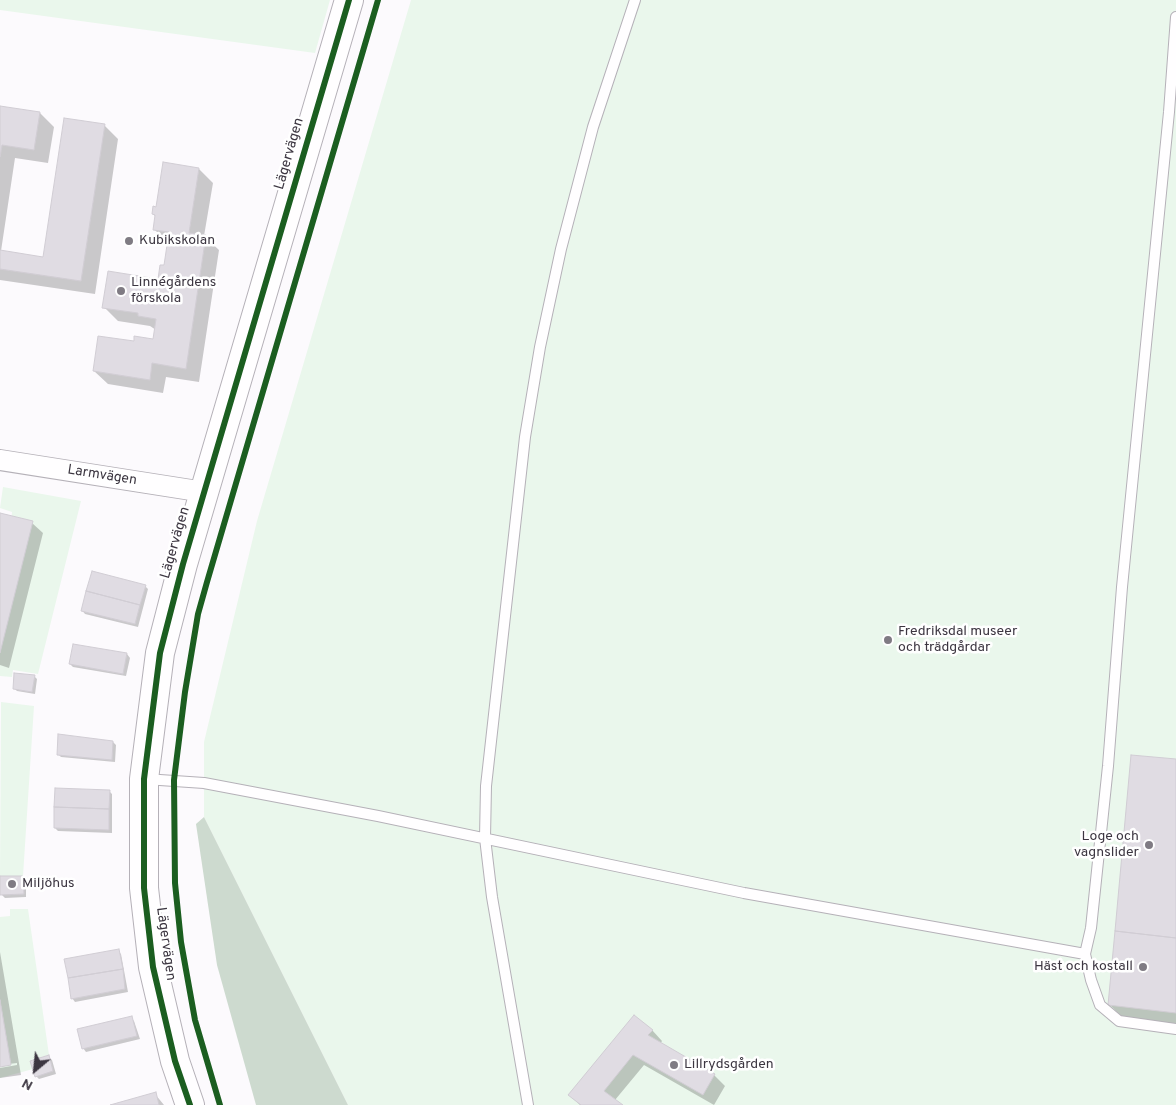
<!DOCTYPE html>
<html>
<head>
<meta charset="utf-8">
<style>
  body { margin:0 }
  #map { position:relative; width:1176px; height:1105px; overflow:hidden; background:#fcfafd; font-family:Overpass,sans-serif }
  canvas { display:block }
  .north { position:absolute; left:10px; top:1045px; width:50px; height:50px; -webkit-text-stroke:4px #fff; paint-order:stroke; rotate:208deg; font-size:14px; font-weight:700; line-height:20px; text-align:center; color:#3c3641 }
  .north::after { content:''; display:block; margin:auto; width:18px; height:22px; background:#3c3641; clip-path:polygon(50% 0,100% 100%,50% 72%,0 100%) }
</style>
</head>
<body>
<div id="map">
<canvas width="1176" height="1105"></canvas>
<div class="north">N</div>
</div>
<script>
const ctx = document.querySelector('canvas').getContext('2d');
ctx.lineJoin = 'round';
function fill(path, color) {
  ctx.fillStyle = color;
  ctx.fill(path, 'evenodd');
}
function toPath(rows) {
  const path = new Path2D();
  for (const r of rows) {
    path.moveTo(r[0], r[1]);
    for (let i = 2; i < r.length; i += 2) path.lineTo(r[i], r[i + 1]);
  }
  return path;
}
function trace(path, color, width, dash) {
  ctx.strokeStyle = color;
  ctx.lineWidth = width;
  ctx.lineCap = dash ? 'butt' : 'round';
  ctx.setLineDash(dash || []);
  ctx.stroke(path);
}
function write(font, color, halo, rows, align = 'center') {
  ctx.font = font + ' Overpass,sans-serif';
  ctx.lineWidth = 5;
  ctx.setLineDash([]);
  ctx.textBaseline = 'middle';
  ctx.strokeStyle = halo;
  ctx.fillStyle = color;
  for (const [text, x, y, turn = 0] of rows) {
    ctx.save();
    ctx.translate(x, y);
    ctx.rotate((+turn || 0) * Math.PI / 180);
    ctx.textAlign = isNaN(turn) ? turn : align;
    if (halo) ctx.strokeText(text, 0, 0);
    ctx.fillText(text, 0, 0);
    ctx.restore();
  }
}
fill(toPath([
  [0,0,330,0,315,53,0,10],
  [411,0,1176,0,1176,1105,348,1105,204,817,204,742,257,521],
  [3,487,81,501,38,674,13,670,12,677,0,676,0,649,12,512,0,508],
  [1,702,34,706,23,876,0,876],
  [10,909,28,909,49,1055,31,1060,33,1069,0,1078,0,1067,11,1064,0,999,0,917,10,916]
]), '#eaf7ec');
fill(toPath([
  [204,817,348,1105,256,1105,217,965,196,824]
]), '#cddacf');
fill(toPath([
  [0,107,40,113,54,127,48,163,15,158,1,251,44,258,104,125,118,139,95,294,0,280],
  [199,169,213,183,204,236,219,250,199,382,166,377,163,393,108,384,94,371,135,343,154,341,156,330,150,326,118,321,104,307,159,280,165,266,168,243,154,229,156,217,153,214],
  [0,514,32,523,43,533,9,668,0,665],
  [145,586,148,589,138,627,85,614,82,610],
  [74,646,127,654,130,658,126,676,73,667,70,664],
  [34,676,37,679,35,694,17,691,14,688],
  [113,742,116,745,115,762,61,757,58,754],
  [1176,760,1176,1024,1123,1018,1109,1004],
  [109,791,112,794,112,833,58,831,55,828],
  [23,877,26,880,26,897,5,898,2,895,0,878],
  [118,951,121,954,128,992,75,1002,72,998],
  [0,952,21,1075,0,1078,0,1068,17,1065,17,1063,0,1065],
  [131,1018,134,1021,140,1039,86,1052,83,1048],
  [652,1030,662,1041,660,1044,714,1075,725,1086,714,1105,644,1065,615,1100,621,1105,580,1105,569,1095],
  [49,1057,52,1060,56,1074,39,1079,36,1076],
  [155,1094,164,1105,115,1105]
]), '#0003');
const building = toPath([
  [0,106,40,112,34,150,2,145,0,157,0,106],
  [64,118,105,124,81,281,0,269,0,250,43,257,64,118],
  [163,162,199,168,189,233,206,235,186,369,152,363,150,380,93,371,98,336,134,341,134,336,153,339,156,319,138,316,138,313,102,308,108,271,158,279,160,265,164,265,169,232,153,230,155,215,152,214,153,206,156,207,163,162],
  [0,513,33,521,0,653,0,513],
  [92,571,146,585,140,605,86,591,92,571],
  [86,591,140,605,135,624,81,611,86,591],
  [73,644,127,653,123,674,69,664,73,644],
  [14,673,35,675,32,692,13,689,14,673],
  [58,734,113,741,112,760,57,755,58,734],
  [1131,755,1176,759,1176,938,1115,931,1131,755],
  [55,788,110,790,109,809,54,807,55,788],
  [54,807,109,809,109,830,54,828,54,807],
  [0,876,23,876,24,894,0,895,0,876],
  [1115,931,1176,938,1176,1013,1108,1005,1115,931],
  [119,949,123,969,68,978,64,959,119,949],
  [123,969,125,989,71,999,68,978,123,969],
  [0,1000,11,1065,0,1067,0,1000],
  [634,1015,653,1030,648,1035,715,1074,703,1095,633,1055,604,1091,623,1105,581,1105,568,1095,634,1015],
  [132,1016,137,1036,82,1049,77,1029,132,1016],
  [49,1055,53,1071,35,1077,30,1061,49,1055],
  [156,1092,159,1105,110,1105,156,1092]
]);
fill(building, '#e0dce3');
trace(building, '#d1cdd4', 1);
const lane = toPath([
  [1176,17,1169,112,1122,587,1108,766,1091,928,1085,954,1091,980,1100,1005,1119,1021,1176,1029],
  [145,779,204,783,378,816,744,893,1085,954],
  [528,1105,492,897,485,838,486,786,525,437,540,347,561,249,593,127,635,0]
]);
const street = toPath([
  [0,460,204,492]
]);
const secondary = toPath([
  [190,1105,175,1061,153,967,144,888,144,779,160,653,183,564,349,0]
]);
trace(lane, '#b5b1b8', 12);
trace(street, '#b5b1b8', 22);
trace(secondary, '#b5b1b8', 30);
trace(lane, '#fffeff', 10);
trace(street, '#fffeff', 20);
trace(secondary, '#fffeff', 28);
trace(toPath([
  [190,1105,175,1061,153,967,144,888,144,779,160,653,183,564,349,0],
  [220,1105,195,1020,181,942,175,883,174,780,185,692,198,614,207,582,378,0]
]), '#1b5e20', 6);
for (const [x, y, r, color] of [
  [129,241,5,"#7f7b83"],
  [121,291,5,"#7f7b83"],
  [888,640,5,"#7f7b83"],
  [1149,845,5,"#7f7b83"],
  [12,884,5,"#7f7b83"],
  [1143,967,5,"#7f7b83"],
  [674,1065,5,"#7f7b83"]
]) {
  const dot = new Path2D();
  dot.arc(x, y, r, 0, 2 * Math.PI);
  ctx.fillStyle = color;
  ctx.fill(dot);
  trace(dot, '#fff', 2);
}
write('14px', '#3c3641', '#fff', [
  ["Lägervägen",290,154,-74],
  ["Larmvägen",102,476,9],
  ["Lägervägen",176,543,-74],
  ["Lägervägen",165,944,82]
]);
write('14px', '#3c3641', '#fff', [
  ["Kubikskolan",139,241],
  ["Linnégårdens",131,283],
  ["förskola",131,299],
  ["Fredriksdal museer",898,632],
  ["och trädgårdar",898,648],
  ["Loge och",1139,837,"right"],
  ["vagnslider",1139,853,"right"],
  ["Miljöhus",22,884],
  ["Häst och kostall",1133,967,"right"],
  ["Lillrydsgården",684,1065]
], 'left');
</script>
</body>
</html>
